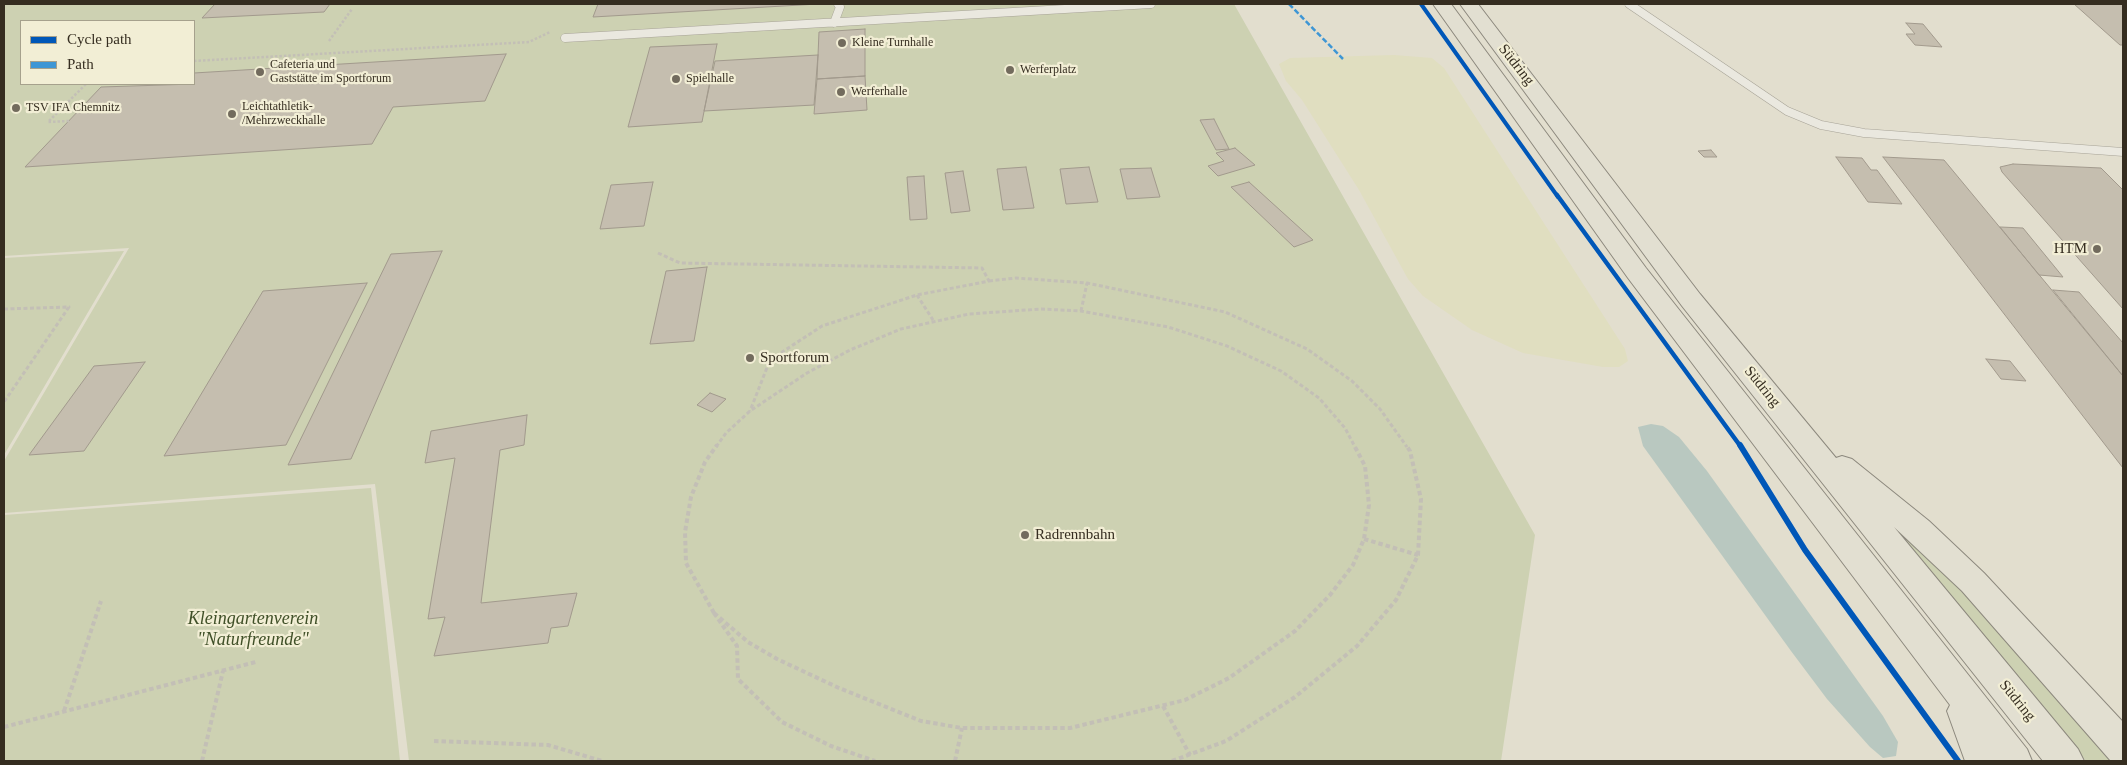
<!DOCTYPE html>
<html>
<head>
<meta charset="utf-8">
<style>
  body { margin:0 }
  #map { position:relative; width:2127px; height:765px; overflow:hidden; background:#e2dece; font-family:"Times New Roman",serif }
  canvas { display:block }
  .frame { position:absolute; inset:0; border:5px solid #352d20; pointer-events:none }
  .legend { position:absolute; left:20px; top:20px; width:175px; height:65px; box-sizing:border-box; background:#f2eed5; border:1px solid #a6a18d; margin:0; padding:6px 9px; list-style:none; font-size:15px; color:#352d20 }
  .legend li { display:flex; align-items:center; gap:10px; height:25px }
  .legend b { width:25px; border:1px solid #a6a18d }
</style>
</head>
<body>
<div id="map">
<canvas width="2127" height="765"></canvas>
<div class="frame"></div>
<ul class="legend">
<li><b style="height:6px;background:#0057b8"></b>Cycle path</li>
<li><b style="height:6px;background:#3e96d5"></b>Path</li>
</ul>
</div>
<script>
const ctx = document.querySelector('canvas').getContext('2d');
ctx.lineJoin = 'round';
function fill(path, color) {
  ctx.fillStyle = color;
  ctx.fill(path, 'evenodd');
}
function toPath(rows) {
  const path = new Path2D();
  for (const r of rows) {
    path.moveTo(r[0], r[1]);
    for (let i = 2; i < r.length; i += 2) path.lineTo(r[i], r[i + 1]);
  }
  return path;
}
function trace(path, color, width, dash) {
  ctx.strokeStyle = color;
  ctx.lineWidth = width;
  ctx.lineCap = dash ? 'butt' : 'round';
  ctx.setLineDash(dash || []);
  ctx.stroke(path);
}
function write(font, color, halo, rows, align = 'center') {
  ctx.font = font + ' "Times New Roman",serif';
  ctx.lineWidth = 4.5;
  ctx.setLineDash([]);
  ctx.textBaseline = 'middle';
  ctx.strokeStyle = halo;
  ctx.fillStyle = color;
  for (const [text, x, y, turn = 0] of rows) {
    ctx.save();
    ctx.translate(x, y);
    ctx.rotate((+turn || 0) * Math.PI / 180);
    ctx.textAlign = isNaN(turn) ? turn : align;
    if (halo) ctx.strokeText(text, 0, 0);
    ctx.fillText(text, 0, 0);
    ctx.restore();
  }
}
fill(toPath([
  [1394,55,1432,58,1444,68,1625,349,1628,361,1619,367,1603,367,1523,353,1472,330,1423,296,1408,279,1359,190,1302,100,1286,81,1279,64,1290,58]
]), '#e0dec0');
fill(toPath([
  [4,4,1234,4,1535,535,1501,761,409,761,375,484,4,513,4,461,129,248,4,256],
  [21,21,194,21,194,84,21,84],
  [124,251,4,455,4,258],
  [371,488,400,761,4,761,4,515],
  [1887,519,1980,603,2118,761,2086,761]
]), '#cdd1b2');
fill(toPath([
  [1651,424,1663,426,1679,437,1707,471,1883,716,1898,742,1896,756,1883,758,1870,747,1827,699,1791,651,1643,446,1638,427]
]), '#b9c8c0');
const building = toPath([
  [215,4,330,4,324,12,202,18,215,4],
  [598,4,818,4,593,17,598,4],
  [2074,4,2123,4,2123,45,2120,45,2074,4],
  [1906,23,1923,24,1942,47,1915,45,1906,34,1915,34,1906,23],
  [865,29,865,76,817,79,819,32,865,29],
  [717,44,702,122,628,127,650,47,717,44],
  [506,54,485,101,393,107,372,144,25,167,101,87,194,84,194,73,506,54],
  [818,55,814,105,704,111,715,61,818,55],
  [865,76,867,110,814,114,817,79,865,76],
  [1214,119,1229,149,1216,150,1200,120,1214,119],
  [1235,148,1255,165,1218,176,1208,166,1224,161,1216,153,1235,148],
  [1711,150,1717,157,1704,157,1698,151,1711,150],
  [1836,157,1862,158,1871,170,1877,170,1902,204,1868,202,1836,157],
  [1883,157,1944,160,2123,376,2123,468,1883,157],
  [2013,164,2101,168,2123,190,2123,309,2002,172,2000,167,2013,164],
  [1026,167,1034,208,1003,210,997,169,1026,167],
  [1089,167,1098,202,1066,204,1060,169,1089,167],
  [1151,168,1160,197,1127,199,1120,169,1151,168],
  [963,171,970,211,951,213,945,173,963,171],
  [924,176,927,219,910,220,907,177,924,176],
  [653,182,644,226,600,229,611,185,653,182],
  [1249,182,1313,240,1294,247,1231,187,1249,182],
  [2000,227,2023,228,2063,277,2039,275,2000,227],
  [442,251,351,459,288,465,391,254,442,251],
  [707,267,694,341,650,344,666,271,707,267],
  [367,283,286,445,164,456,263,291,367,283],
  [2053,290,2079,292,2123,343,2123,376,2053,290],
  [1986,359,2010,361,2026,381,2001,379,1986,359],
  [145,362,84,451,29,455,94,366,145,362],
  [710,393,726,399,712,412,697,405,710,393],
  [527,415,524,445,500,450,481,603,577,593,568,626,551,628,548,643,434,656,445,617,428,619,455,458,425,463,431,431,527,415]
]);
fill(building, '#c5beaf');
trace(building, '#a29a8d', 1);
const service = toPath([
  [1629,4,1787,111,1821,125,1864,133,2123,152],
  [834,23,840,7,838,4],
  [565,38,1151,4]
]);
const primary = toPath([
  [1433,4,1451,4,1646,268,2027,749,2032,761,1965,761,1947,711,1950,705,1628,278,1433,4],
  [1460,4,1478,4,1700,294,1836,458,1842,456,1852,459,1929,521,1984,573,2123,722,2123,761,2110,760,1962,591,1894,527,2078,749,2084,761,2043,761,1682,306,1460,4]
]);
trace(service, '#a7a397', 9);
trace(primary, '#8d897e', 2);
trace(toPath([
  [329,41,352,9],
  [194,61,529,42,550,32],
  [69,121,48,122,86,84]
]), '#c3bfb6', 2.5, [2.5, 2]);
trace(toPath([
  [658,253,680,263,982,268,989,281,917,295,822,326,770,360,750,411],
  [989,281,1016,278,1087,283,1225,312,1307,349,1352,381,1380,409,1407,447],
  [917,295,933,320],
  [4,309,69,307,4,402],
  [1081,311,1087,283],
  [716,447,726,433,750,411,807,373,850,350,901,329,969,314,1041,309,1081,311,1168,327,1227,346,1281,371,1319,398,1345,428,1355,447]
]), '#c3bfb6', 3, [4, 2.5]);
trace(toPath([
  [1364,539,1418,555],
  [714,613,748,642,777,659,839,688,921,721,962,728,1070,728,1185,700,1229,678,1295,631,1330,595,1353,565,1364,539,1369,505,1365,466,1354,445],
  [714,613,737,646,738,679,782,722,831,746,875,761],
  [714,613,686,563,685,532,691,497,705,462,717,445],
  [1163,706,1190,755],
  [64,711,101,601],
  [4,727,256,662],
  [434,741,548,745,602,761],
  [202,761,223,671],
  [955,761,962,728],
  [1172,761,1226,741,1295,697,1357,646,1396,600,1418,555,1421,499,1410,451,1406,445]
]), '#c3bfb6', 4, [4.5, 3]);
trace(service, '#eae8df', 8);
fill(primary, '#e2dfd1');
trace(toPath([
  [1289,4,1343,59]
]), '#3e96d5', 2.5, [5.5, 2.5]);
trace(toPath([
  [1421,4,1558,197]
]), '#0057b8', 4);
trace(toPath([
  [1557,195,1741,447]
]), '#0057b8', 4.5);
trace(toPath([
  [1740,445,1805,550,1958,761]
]), '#0057b8', 6);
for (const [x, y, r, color] of [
  [842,43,5,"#726b5d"],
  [1010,70,5,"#726b5d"],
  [260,72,5,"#726b5d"],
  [676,79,5,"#726b5d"],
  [841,92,5,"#726b5d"],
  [16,108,5,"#726b5d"],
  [232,114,5,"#726b5d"],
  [2097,249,5,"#726b5d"],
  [750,358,5,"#726b5d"],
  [1025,535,5,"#726b5d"]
]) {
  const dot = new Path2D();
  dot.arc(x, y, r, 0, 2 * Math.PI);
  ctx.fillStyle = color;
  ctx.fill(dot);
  trace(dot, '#f2eed5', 2);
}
write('12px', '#352d20', '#f2eed5', [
  ["Kleine Turnhalle",852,43],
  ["Cafeteria und",270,65],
  ["Gaststätte im Sportforum",270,79],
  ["Werferplatz",1020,70],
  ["Spielhalle",686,79],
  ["Werferhalle",851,92],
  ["Leichtathletik-",242,107],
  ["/Mehrzweckhalle",242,121],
  ["TSV IFA Chemnitz",26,108]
], 'left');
write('15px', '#352d20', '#f2eed5', [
  ["Südring",1516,65,52],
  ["Südring",1762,387,51],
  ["Südring",2017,701,51]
]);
write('15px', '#352d20', '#f2eed5', [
  ["HTM",2087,249,"right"],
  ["Sportforum",760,358],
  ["Radrennbahn",1035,535]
], 'left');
write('italic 18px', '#405028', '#f2eed5', [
  ["Kleingartenverein",253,619],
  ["\"Naturfreunde\"",253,640]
]);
</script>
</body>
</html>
